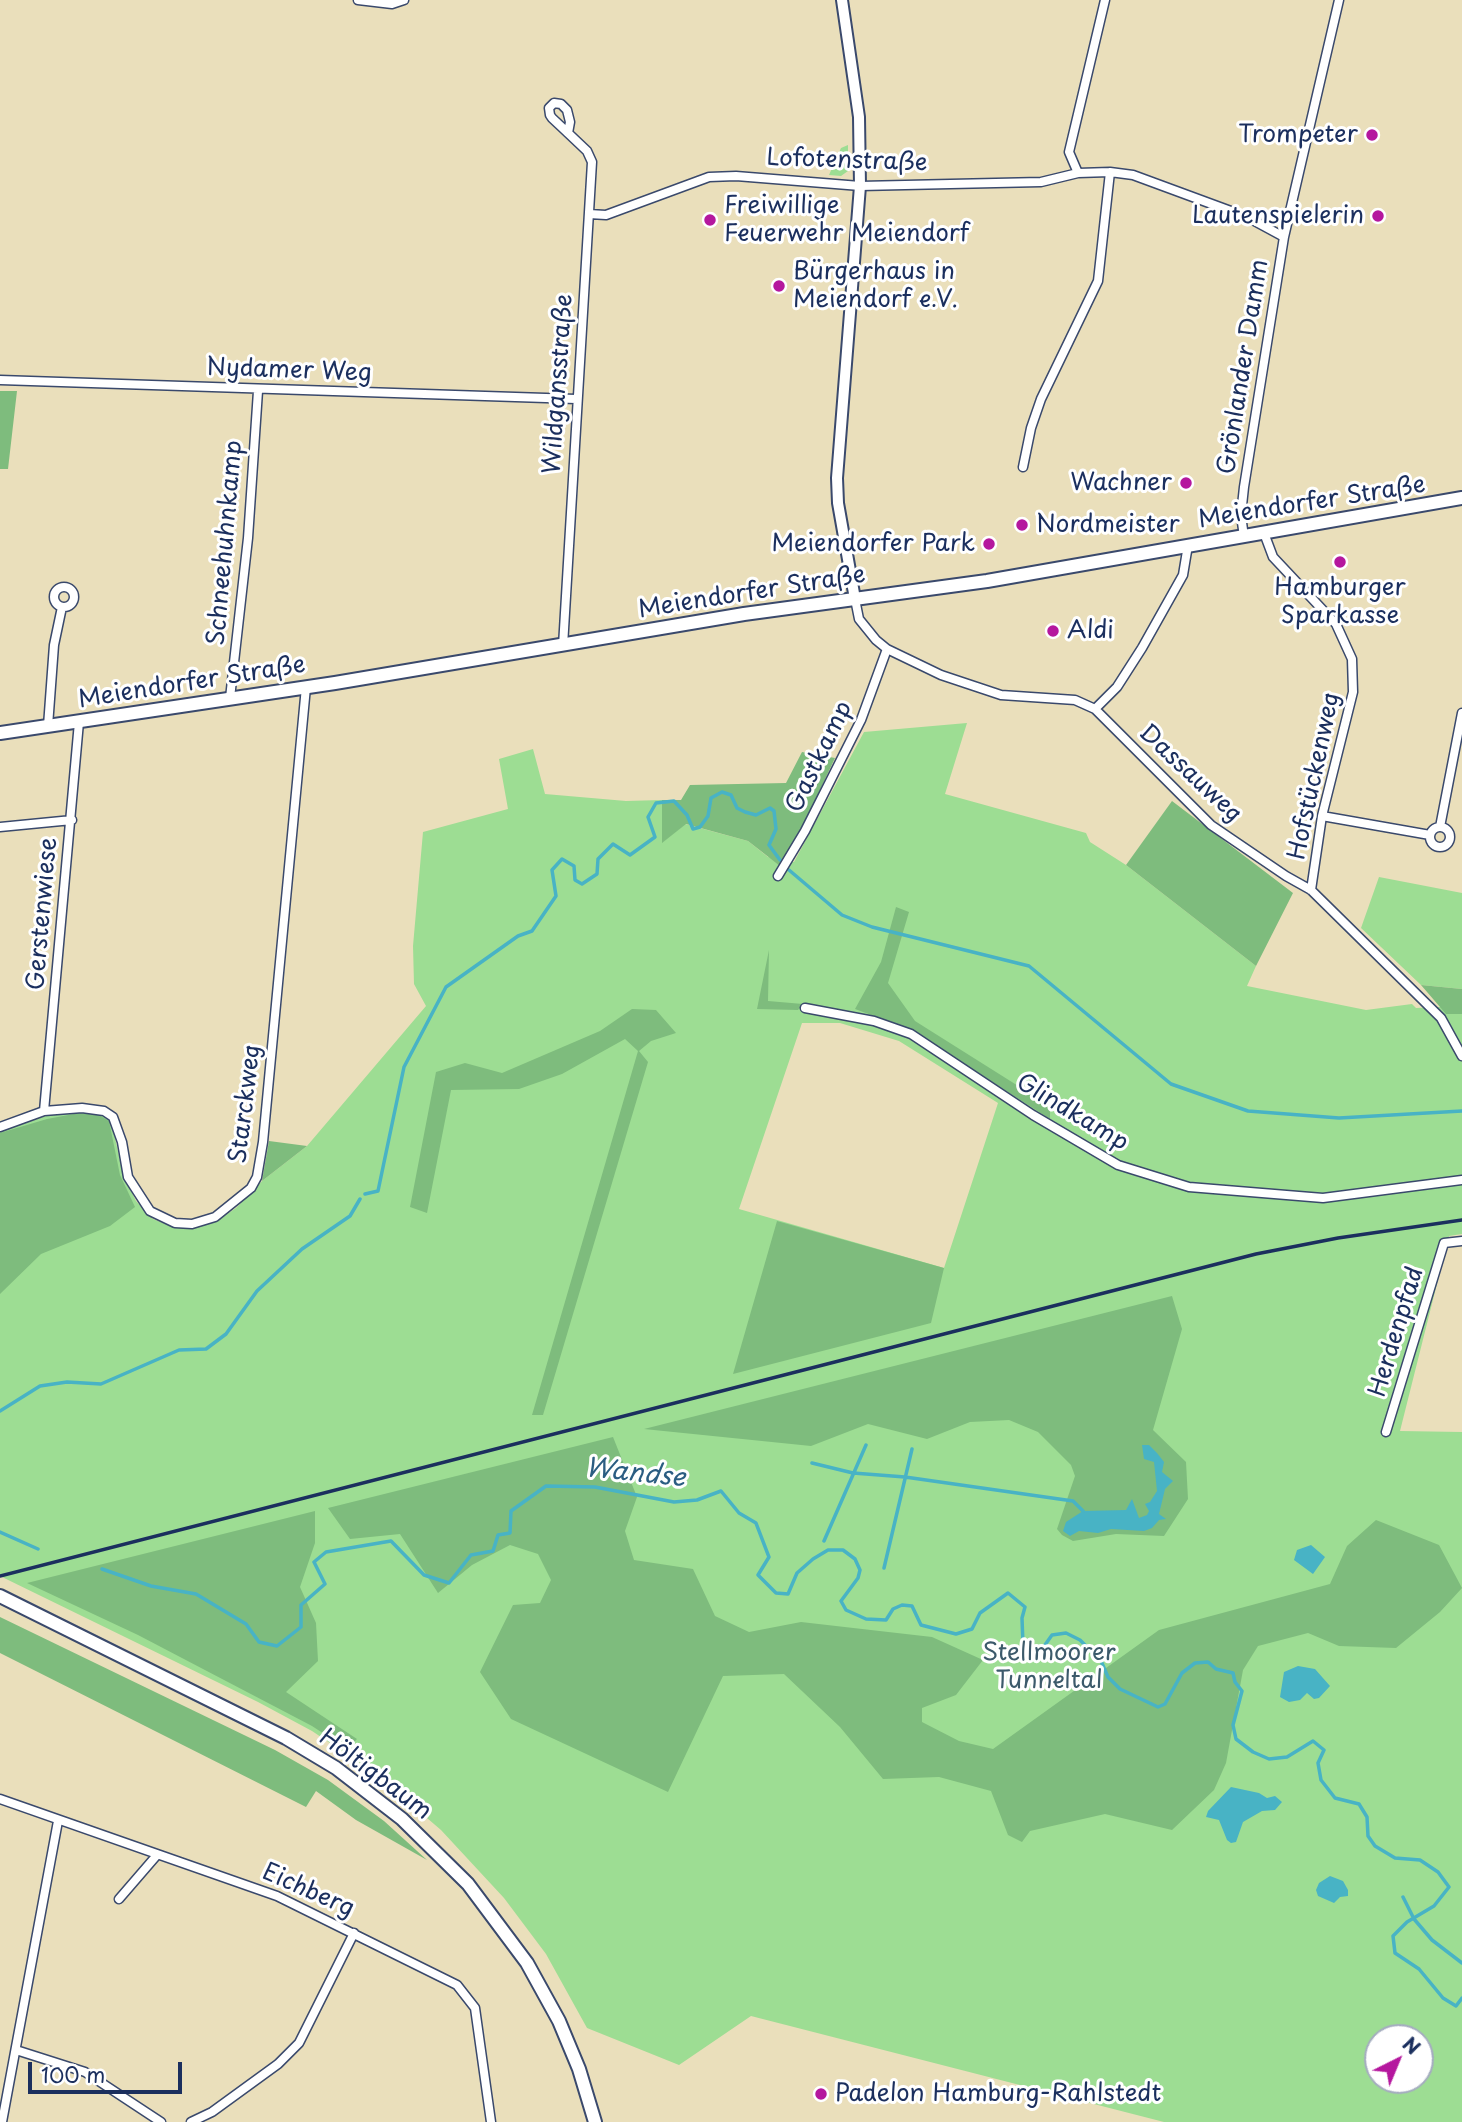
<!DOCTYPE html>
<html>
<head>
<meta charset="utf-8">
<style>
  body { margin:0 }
  #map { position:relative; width:1462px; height:2122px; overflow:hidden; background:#eadfbb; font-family:"Playpen Sans",sans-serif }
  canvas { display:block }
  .north { position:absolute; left:1364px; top:2024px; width:70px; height:70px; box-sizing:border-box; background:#fff; border:2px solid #a4acbf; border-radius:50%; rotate:43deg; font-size:19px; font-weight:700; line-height:28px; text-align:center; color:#1b2f5e }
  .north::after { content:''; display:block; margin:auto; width:24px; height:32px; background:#b5179e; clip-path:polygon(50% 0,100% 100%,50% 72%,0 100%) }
  .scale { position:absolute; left:28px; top:2062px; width:154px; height:32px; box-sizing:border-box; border:4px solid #1b2f5e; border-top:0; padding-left:9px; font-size:21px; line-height:24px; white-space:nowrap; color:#1b2f5e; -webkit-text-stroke:5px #fff; paint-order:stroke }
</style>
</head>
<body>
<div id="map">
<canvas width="1462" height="2122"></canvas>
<div class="north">N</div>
<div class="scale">100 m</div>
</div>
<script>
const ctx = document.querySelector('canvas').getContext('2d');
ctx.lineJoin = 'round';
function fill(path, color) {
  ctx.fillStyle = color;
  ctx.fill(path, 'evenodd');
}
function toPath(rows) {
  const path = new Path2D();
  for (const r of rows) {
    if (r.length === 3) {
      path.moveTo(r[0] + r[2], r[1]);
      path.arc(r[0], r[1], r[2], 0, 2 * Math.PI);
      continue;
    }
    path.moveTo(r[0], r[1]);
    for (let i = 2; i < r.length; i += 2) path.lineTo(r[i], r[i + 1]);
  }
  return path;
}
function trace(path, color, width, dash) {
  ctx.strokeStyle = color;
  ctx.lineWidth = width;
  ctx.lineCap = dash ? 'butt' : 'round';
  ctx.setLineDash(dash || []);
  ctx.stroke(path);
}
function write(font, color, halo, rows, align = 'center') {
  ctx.font = font + ' "Playpen Sans",sans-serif';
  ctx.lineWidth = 6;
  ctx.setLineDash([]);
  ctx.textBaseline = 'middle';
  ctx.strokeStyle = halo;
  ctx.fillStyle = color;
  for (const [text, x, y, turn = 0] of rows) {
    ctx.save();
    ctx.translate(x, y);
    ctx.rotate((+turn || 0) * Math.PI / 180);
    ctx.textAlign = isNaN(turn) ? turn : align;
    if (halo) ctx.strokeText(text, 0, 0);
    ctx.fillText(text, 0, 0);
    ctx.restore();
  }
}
fill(toPath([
  [848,145,848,171,841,176,829,175,841,148],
  [967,723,945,794,1086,833,1090,842,1126,865,1256,966,1247,986,1366,1010,1412,1004,1416,1008,1462,1006,1462,1234,1449,1236,1400,1431,1462,1432,1462,2122,1164,2122,751,2016,679,2065,587,2028,546,1954,504,1898,441,1830,372,1771,312,1731,258,1702,0,1576,0,1132,46,1116,79,1111,99,1112,111,1120,123,1174,136,1201,153,1219,173,1227,194,1228,215,1222,236,1208,262,1181,307,1146,426,1006,414,984,413,946,423,832,508,809,499,759,533,749,545,794,626,801,662,800,662,842,685,824,748,841,768,857,794,862,864,732],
  [802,1023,840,1023,899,1041,998,1103,944,1268,739,1209],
  [1378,2038,1420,2038,1420,2080,1378,2080],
  [1379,877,1462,893,1462,989,1421,985,1361,928]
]), '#9ddd93');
fill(toPath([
  [0,391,17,391,8,469,0,469],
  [802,752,835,758,802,828,780,866,748,841,686,824,662,843,662,800,681,800,690,785,786,783],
  [1172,801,1293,893,1256,966,1126,865],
  [896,907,909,912,888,983,915,1021,1050,1106,1050,1119,912,1030,855,1009,881,962],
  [769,950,768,1001,803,1004,798,1010,757,1009],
  [1421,985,1462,989,1462,1014,1446,1014],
  [632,1009,656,1010,676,1033,651,1041,639,1051,648,1062,543,1415,532,1415,638,1051,625,1039,562,1074,519,1089,451,1090,427,1213,410,1207,436,1072,465,1063,502,1073,600,1031],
  [79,1113,99,1115,109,1121,120,1175,135,1207,110,1226,41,1254,0,1294,0,1133,47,1119],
  [269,1141,307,1146,262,1181],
  [777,1221,944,1268,931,1323,733,1374],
  [1172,1296,1182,1329,1153,1430,1186,1462,1188,1499,1164,1536,1116,1534,1073,1541,1062,1535,1057,1529,1075,1476,1071,1465,1038,1432,1009,1420,970,1422,927,1439,868,1424,811,1446,644,1429],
  [613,1437,637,1497,625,1531,634,1560,693,1569,715,1616,749,1632,801,1622,932,1637,983,1660,956,1695,922,1708,922,1722,959,1741,993,1749,1159,1630,1330,1584,1347,1546,1376,1520,1439,1545,1462,1588,1440,1612,1396,1648,1339,1646,1308,1633,1258,1646,1243,1670,1226,1763,1214,1790,1172,1830,1105,1814,1030,1831,1022,1842,1008,1835,991,1791,939,1777,883,1779,840,1727,784,1674,723,1676,668,1792,511,1719,480,1672,513,1605,540,1603,551,1580,538,1554,510,1545,472,1565,438,1593,400,1534,350,1539,328,1508],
  [315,1511,315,1543,300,1587,316,1623,318,1661,286,1692,357,1739,347,1749,312,1726,138,1635,27,1583],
  [0,1617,275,1750,328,1780,384,1821,427,1860,356,1820,316,1791,306,1807,0,1653]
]), '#7ebc7d');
fill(toPath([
  [1142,1445,1149,1445,1157,1453,1164,1462,1162,1472,1173,1481,1165,1489,1159,1514,1166,1519,1159,1520,1152,1528,1144,1531,1111,1529,1098,1533,1079,1531,1070,1536,1063,1531,1066,1522,1083,1511,1126,1510,1132,1499,1139,1518,1147,1515,1149,1511,1145,1504,1150,1502,1157,1491,1154,1462,1144,1459],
  [1311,1545,1325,1557,1313,1574,1294,1560,1297,1550],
  [1298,1666,1315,1669,1330,1686,1319,1698,1314,1699,1307,1693,1300,1700,1289,1702,1280,1697,1284,1672],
  [1231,1787,1259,1793,1267,1798,1275,1796,1282,1802,1275,1810,1262,1811,1243,1822,1236,1842,1231,1843,1227,1840,1219,1820,1206,1817,1208,1811],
  [1330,1876,1343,1881,1348,1890,1348,1896,1340,1897,1334,1903,1318,1896,1316,1890,1319,1883]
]), '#48b3c5');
trace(toPath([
  [789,870,842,915,872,927,1029,966,1171,1084,1248,1111,1339,1118,1462,1111],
  [365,1194,378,1191,404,1067,446,987,518,936,532,931,556,896,552,870,562,859,574,866,575,880,582,884,597,874,598,859,613,844,630,855,655,837,648,817,656,803,674,801,687,815,693,829,700,827,708,816,711,798,722,792,731,795,737,808,745,812,756,815,770,808,774,811,776,829,769,845,780,860],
  [0,1411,40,1386,67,1382,101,1384,179,1350,206,1349,226,1334,257,1291,302,1249,350,1216,360,1199],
  [812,1463,853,1473,905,1477,1073,1501,1083,1511],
  [0,1532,38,1549],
  [824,1541,866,1445],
  [884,1568,912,1449],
  [102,1569,151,1586,196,1594,246,1624,259,1642,277,1646,301,1627,301,1605,325,1584,314,1562,326,1552,391,1541,424,1575,449,1583,471,1555,493,1551,498,1535,510,1533,511,1511,546,1486,595,1487,674,1502,697,1500,721,1491,739,1513,756,1523,769,1557,758,1575,776,1593,788,1594,797,1573,813,1559,828,1550,843,1550,855,1559,860,1570,858,1578,841,1601,846,1610,866,1619,886,1620,893,1609,902,1605,912,1606,921,1625,956,1634,972,1629,980,1613,1008,1593,1025,1607,1022,1618,1023,1645,1028,1656,1035,1659,1052,1635,1066,1633,1080,1640,1101,1661,1108,1677,1120,1689,1158,1707,1165,1704,1182,1673,1195,1663,1208,1662,1216,1669,1233,1673,1235,1682,1242,1691,1233,1725,1236,1739,1253,1752,1269,1759,1287,1757,1313,1741,1324,1750,1318,1763,1321,1780,1335,1798,1359,1804,1367,1817,1368,1836,1375,1846,1395,1858,1420,1860,1438,1872,1449,1887,1434,1906,1407,1922,1393,1936,1395,1953,1419,1969,1443,1998,1456,2006,1462,1998],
  [1403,1897,1414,1919,1432,1940,1462,1963]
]), '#48b3c5', 3.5);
const minor = toPath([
  [358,0,392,4,404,0],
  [1078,173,1069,152,1105,0],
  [589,214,606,215,709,177,736,176,860,186,1041,182,1078,173,1110,172,1133,175,1247,217,1284,237],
  [0,380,576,399],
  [1023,467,1031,428,1041,399,1098,281,1110,172],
  [1264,533,1273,557,1336,624,1352,659,1353,692,1322,816,1311,890],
  [1244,537,1241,515,1244,487,1284,237,1339,0],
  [64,597,10],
  [855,599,859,619,876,640,887,649,941,675,1001,695,1075,700,1095,709,1211,825,1286,876,1311,890,1441,1018,1462,1056],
  [563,646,592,162,587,151,568,133,552,118,550,115,549,108,554,103,561,104,567,110,570,122,568,133],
  [230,698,248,538,258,391],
  [1095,709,1117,687,1142,648,1183,575,1188,545],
  [48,726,54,645,62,607],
  [1322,816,1430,835],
  [1440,837,10],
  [0,827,72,820],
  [1440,827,1462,713],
  [778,876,805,831,861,720,887,649],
  [805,1008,874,1021,911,1034,1033,1115,1118,1165,1189,1187,1323,1198,1462,1180],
  [44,1111,79,722],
  [0,1127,44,1111,82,1108,104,1111,113,1117,122,1142,128,1177,150,1211,175,1223,192,1224,215,1217,251,1188,257,1177,263,1142,306,687],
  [1386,1432,1444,1243,1462,1241],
  [0,1799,277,1896,457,1985,475,2008,491,2122],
  [119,1899,157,1855],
  [16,2050,85,2072,161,2122],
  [2,2122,58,1821],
  [191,2122,212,2112,278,2064,299,2043,354,1933]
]);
const tertiary = toPath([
  [842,0,859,117,860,186,837,478,838,503,855,599]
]);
const secondary = toPath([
  [0,1596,286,1738,336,1768,402,1819,468,1884,527,1963,559,2021,579,2069,595,2122]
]);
const primary = toPath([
  [0,733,335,683,744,614,987,581,1462,498]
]);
trace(minor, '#3a496c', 11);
trace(tertiary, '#3a496c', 14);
trace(secondary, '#3a496c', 16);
trace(primary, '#3a496c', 16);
trace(minor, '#fff', 8);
trace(tertiary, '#fff', 10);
trace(secondary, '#fff', 12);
trace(primary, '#fff', 12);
trace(toPath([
  [0,1576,1256,1254,1338,1238,1462,1220]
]), '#1b2f5e', 3.5);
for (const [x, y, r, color] of [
  [1372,135,7,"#b5179e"],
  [1378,216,7,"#b5179e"],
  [710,220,7,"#b5179e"],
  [779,286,7,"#b5179e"],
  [1186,483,7,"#b5179e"],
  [1022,525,7,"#b5179e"],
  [989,544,7,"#b5179e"],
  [1340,562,7,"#b5179e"],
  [1053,631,7,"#b5179e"],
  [821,2094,7,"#b5179e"]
]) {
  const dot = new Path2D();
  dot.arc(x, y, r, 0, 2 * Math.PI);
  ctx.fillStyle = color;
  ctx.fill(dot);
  trace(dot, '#fff', 2.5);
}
write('24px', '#1b2f5e', '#fff', [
  ["Trompeter",1358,135,"right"],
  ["Freiwillige",724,206],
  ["Feuerwehr Meiendorf",724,234],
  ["Lautenspielerin",1364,216,"right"],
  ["Bürgerhaus in",793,272],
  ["Meiendorf e.V.",793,300],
  ["Wachner",1172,483,"right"],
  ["Nordmeister",1036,525],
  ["Meiendorfer Park",975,544,"right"],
  ["Hamburger",1340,588,"center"],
  ["Sparkasse",1340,616,"center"],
  ["Aldi",1067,631],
  ["Padelon Hamburg-Rahlstedt",835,2094]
], 'left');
write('24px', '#1b2f5e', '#fff', [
  ["Lofotenstraße",847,161,2],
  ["Grönlander Damm",1244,367,-81],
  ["Nydamer Weg",289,371,2],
  ["Wildgansstraße",559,384,-86],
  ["Meiendorfer Straße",1312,503,-9],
  ["Schneehuhnkamp",226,543,-85],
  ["Meiendorfer Straße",752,593,-9],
  ["Meiendorfer Straße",192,683,-9],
  ["Gastkamp",820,757,-64],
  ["Dassauweg",1190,774,43],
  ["Hofstückenweg",1315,776,-78],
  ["Gerstenwiese",43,914,-85],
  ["Starckweg",246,1104,-83],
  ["Glindkamp",1072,1113,31],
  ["Herdenpfad",1397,1332,-73],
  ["Höltigbaum",375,1775,37],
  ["Eichberg",308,1891,24]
]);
write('24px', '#3c5a6b', '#fff', [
  ["Stellmoorer",1049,1653],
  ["Tunneltal",1049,1681]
]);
write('italic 26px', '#2b5d82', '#fff', [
  ["Wandse",635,1474,6]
]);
</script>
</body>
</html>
